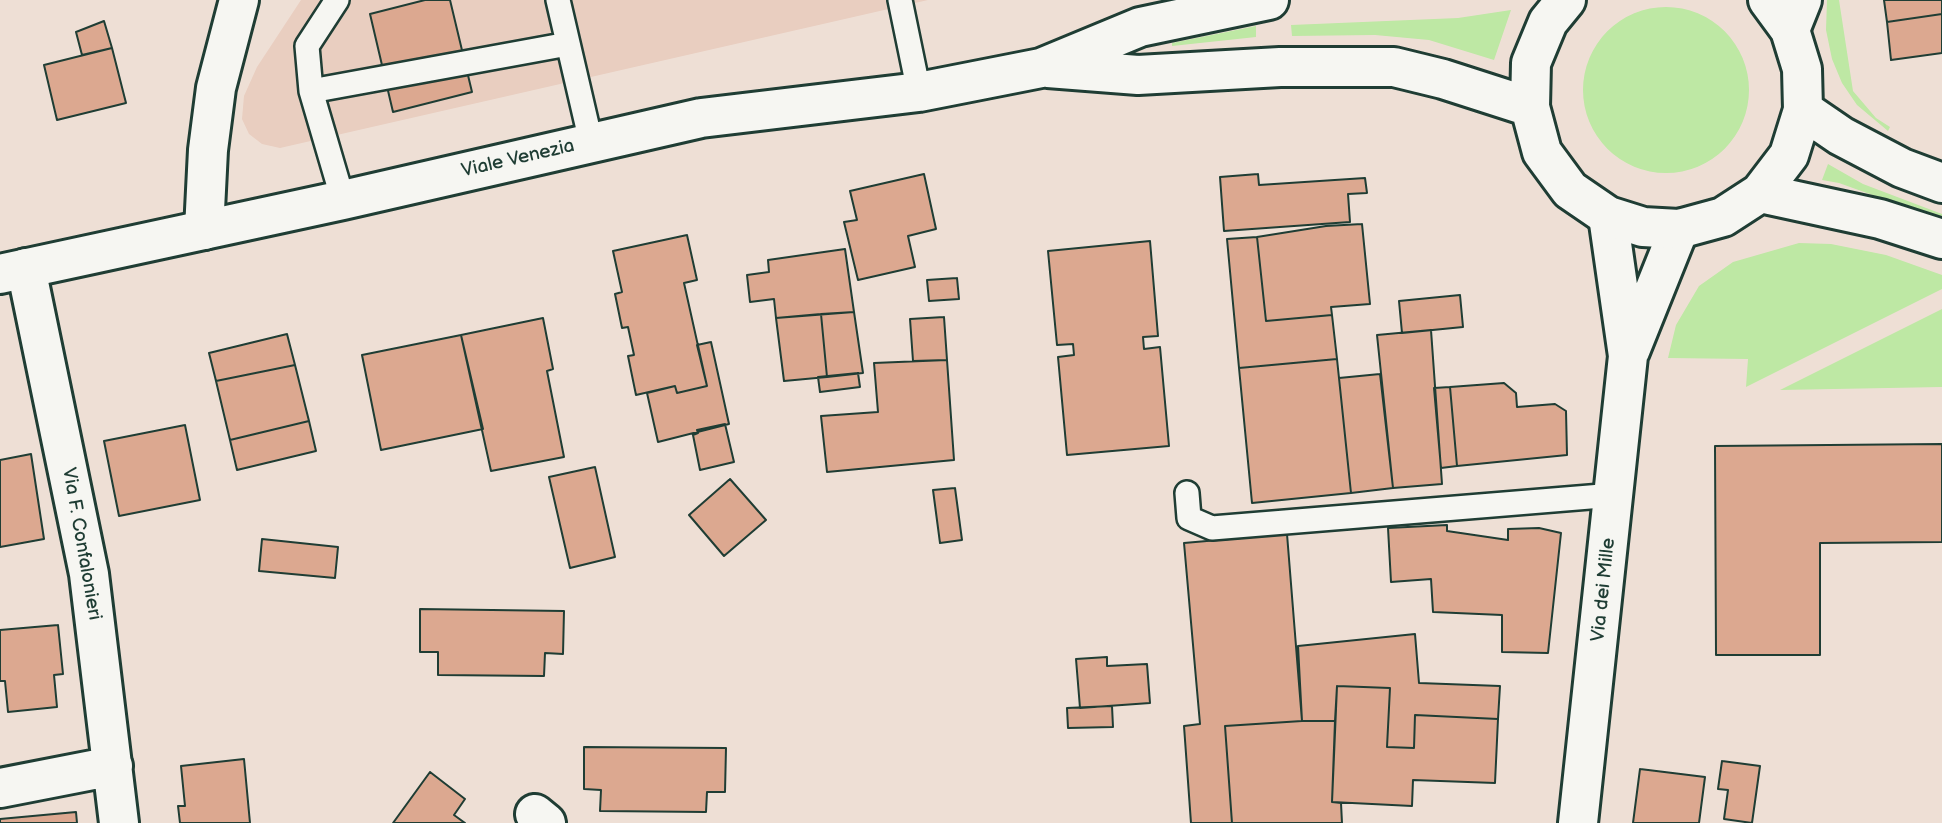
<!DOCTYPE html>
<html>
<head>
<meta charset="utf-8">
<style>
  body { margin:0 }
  canvas { display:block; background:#eedfd5 }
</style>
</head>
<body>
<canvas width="1942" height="823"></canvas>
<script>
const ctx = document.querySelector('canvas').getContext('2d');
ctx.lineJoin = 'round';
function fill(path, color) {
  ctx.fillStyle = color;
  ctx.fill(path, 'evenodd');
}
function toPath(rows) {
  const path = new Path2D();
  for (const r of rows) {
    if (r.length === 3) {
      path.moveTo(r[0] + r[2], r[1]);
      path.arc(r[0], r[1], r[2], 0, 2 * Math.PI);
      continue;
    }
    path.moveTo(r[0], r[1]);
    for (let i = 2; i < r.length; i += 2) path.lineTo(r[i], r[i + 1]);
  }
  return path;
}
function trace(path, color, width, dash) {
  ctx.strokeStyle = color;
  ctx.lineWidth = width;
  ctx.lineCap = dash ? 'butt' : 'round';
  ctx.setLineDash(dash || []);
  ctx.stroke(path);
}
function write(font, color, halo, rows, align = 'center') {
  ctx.font = font + ' "Balsamiq Sans",sans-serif';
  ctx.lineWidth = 6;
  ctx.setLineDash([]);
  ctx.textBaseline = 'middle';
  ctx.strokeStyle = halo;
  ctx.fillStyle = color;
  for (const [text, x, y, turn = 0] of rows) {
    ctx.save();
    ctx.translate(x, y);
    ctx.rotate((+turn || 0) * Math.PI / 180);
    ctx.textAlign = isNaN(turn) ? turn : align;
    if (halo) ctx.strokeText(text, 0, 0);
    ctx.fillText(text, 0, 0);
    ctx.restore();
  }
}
fill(toPath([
  [301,0,928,0,280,148,262,144,249,134,242,119,244,96,257,67]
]), '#e9cec0');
fill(toPath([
  [1827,0,1839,0,1853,91,1876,118,1890,127,1888,131,1857,105,1842,83,1832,59,1826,30],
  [1666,90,83],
  [1511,10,1494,60,1429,40,1375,35,1292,36,1291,25,1458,18],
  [1256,26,1256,37,1172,46,1172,43],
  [1828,164,1863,184,1942,214,1942,220,1839,183,1822,180],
  [1799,243,1831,244,1886,255,1942,275,1942,289,1746,387,1748,359,1668,358,1676,325,1699,286,1733,262],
  [1942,309,1942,387,1780,390]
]), '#bee8a4');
const building = toPath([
  [425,0,450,0,472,92,393,112,370,14,425,0],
  [1884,0,1942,0,1942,14,1887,22,1884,0],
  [1942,14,1942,53,1891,60,1887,22,1942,14],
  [104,21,112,48,82,55,76,32,104,21],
  [112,48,126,103,57,120,44,65,112,48],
  [924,174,936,229,908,236,915,267,858,280,844,222,857,220,850,191,924,174],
  [1258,174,1259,185,1365,178,1367,193,1348,194,1350,222,1224,231,1220,177,1258,174],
  [1362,224,1370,304,1331,307,1332,315,1266,321,1257,237,1326,226,1362,224],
  [687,235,697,280,684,283,707,386,677,393,675,386,636,395,628,356,634,355,628,327,622,328,615,294,622,292,613,251,687,235],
  [1257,237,1266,321,1332,315,1337,359,1239,368,1227,239,1257,237],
  [1150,241,1158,336,1143,337,1144,349,1160,347,1169,446,1067,455,1058,357,1074,355,1073,344,1057,345,1048,251,1150,241],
  [845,249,854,312,776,318,774,299,750,302,747,275,769,272,768,260,845,249],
  [957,278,959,299,929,301,927,280,957,278],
  [1460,295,1463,327,1402,333,1399,301,1460,295],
  [854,312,863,373,827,377,821,314,854,312],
  [821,314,827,377,784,381,776,318,821,314],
  [944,317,947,360,913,361,910,319,944,317],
  [543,318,553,369,547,371,564,457,491,471,461,335,543,318],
  [1431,330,1442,484,1393,488,1377,335,1431,330],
  [287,334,295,365,216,381,209,353,287,334],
  [461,335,483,429,381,450,362,355,461,335],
  [711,342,729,424,658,442,647,393,675,386,677,393,707,386,697,345,711,342],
  [1337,359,1351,493,1252,503,1239,368,1337,359],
  [947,360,954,460,827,472,821,416,878,412,874,363,947,360],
  [295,365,309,421,230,440,216,381,295,365],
  [858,373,860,387,820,392,818,377,858,373],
  [1380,374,1393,488,1351,493,1339,378,1380,374],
  [1504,383,1516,393,1517,407,1555,404,1566,411,1567,455,1457,466,1450,387,1504,383],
  [1450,387,1457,466,1441,468,1434,388,1450,387],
  [309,421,316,451,237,470,230,440,309,421],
  [725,424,734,462,700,470,693,435,698,433,697,430,725,424],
  [185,425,200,500,119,516,104,441,185,425],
  [1942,444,1942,542,1820,543,1820,655,1716,655,1715,446,1942,444],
  [31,454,44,539,0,547,0,460,31,454],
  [595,467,615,557,570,568,549,477,595,467],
  [730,479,766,520,724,556,689,515,730,479],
  [955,488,962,540,940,543,933,490,955,488],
  [1447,525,1447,531,1508,540,1508,529,1539,528,1561,533,1548,653,1502,652,1502,615,1433,612,1431,579,1391,582,1388,528,1447,525],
  [1287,534,1302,721,1225,726,1232,823,1191,823,1184,726,1200,724,1184,543,1287,534],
  [262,539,338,547,335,578,259,571,262,539],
  [420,609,564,611,563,654,545,653,544,676,438,675,438,652,420,652,420,609],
  [58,625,63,674,54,675,57,707,8,712,5,681,0,681,0,630,58,625],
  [1415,634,1419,683,1500,686,1498,719,1415,715,1414,748,1387,747,1390,688,1337,686,1335,721,1302,721,1298,646,1415,634],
  [1107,657,1107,666,1147,664,1150,703,1080,708,1076,659,1107,657],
  [1337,686,1390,688,1387,747,1414,748,1415,715,1498,719,1495,783,1413,780,1412,806,1332,802,1337,686],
  [1112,706,1113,727,1068,728,1067,708,1112,706],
  [1302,721,1335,721,1332,802,1341,803,1342,823,1232,823,1225,726,1302,721],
  [584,747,726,748,725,792,707,792,706,812,600,811,601,790,584,789,584,747],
  [244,759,250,823,180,823,178,806,185,806,181,766,244,759],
  [1722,761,1760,766,1752,823,1724,819,1728,790,1718,789,1722,761],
  [1640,769,1705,777,1699,823,1633,823,1640,769],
  [430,772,465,799,454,815,465,823,393,823,430,772],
  [76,812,77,823,0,823,0,819,76,812]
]);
fill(building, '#dca890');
trace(building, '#1f3d34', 2);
const service = toPath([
  [337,0,307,46,311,91,343,200],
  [558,0,591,142],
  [900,0,919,92],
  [311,91,568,44],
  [1187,493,1189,518,1212,528,1614,495]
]);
const minor = toPath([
  [204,230,208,150,216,88,239,0],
  [26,268,89,574,119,823],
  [0,788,113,766],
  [535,814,546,823]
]);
const tertiary = toPath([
  [1790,30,1802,0],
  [1630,351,1679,229],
  [1578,823,1628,356,1608,216]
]);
const primary = toPath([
  [1566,0,1548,22,1531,63,1530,107,1542,152,1570,190,1608,216,1643,227,1679,229,1723,217,1760,193,1789,155,1803,110,1802,69,1790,30,1768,0],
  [1048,68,1138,75,1280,67,1394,67,1443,79,1530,107],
  [1803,110,1841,136,1902,168,1942,183],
  [1760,193,1880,219,1942,239],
  [0,274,343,200,701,118,919,92,1041,68,1140,27,1269,0]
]);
trace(service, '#1f3d34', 28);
trace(minor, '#1f3d34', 44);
trace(tertiary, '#1f3d34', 44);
trace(primary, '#1f3d34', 44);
trace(service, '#f6f6f2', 23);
trace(minor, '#f6f6f2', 38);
trace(tertiary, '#f6f6f2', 38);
trace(primary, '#f6f6f2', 38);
write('19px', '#1f3d34', '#f6f6f2', [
  ["Viale Venezia",518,159,-13],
  ["Via F. Confalonieri",81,544,80],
  ["Via dei Mille",1604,590,-84]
]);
</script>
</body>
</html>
